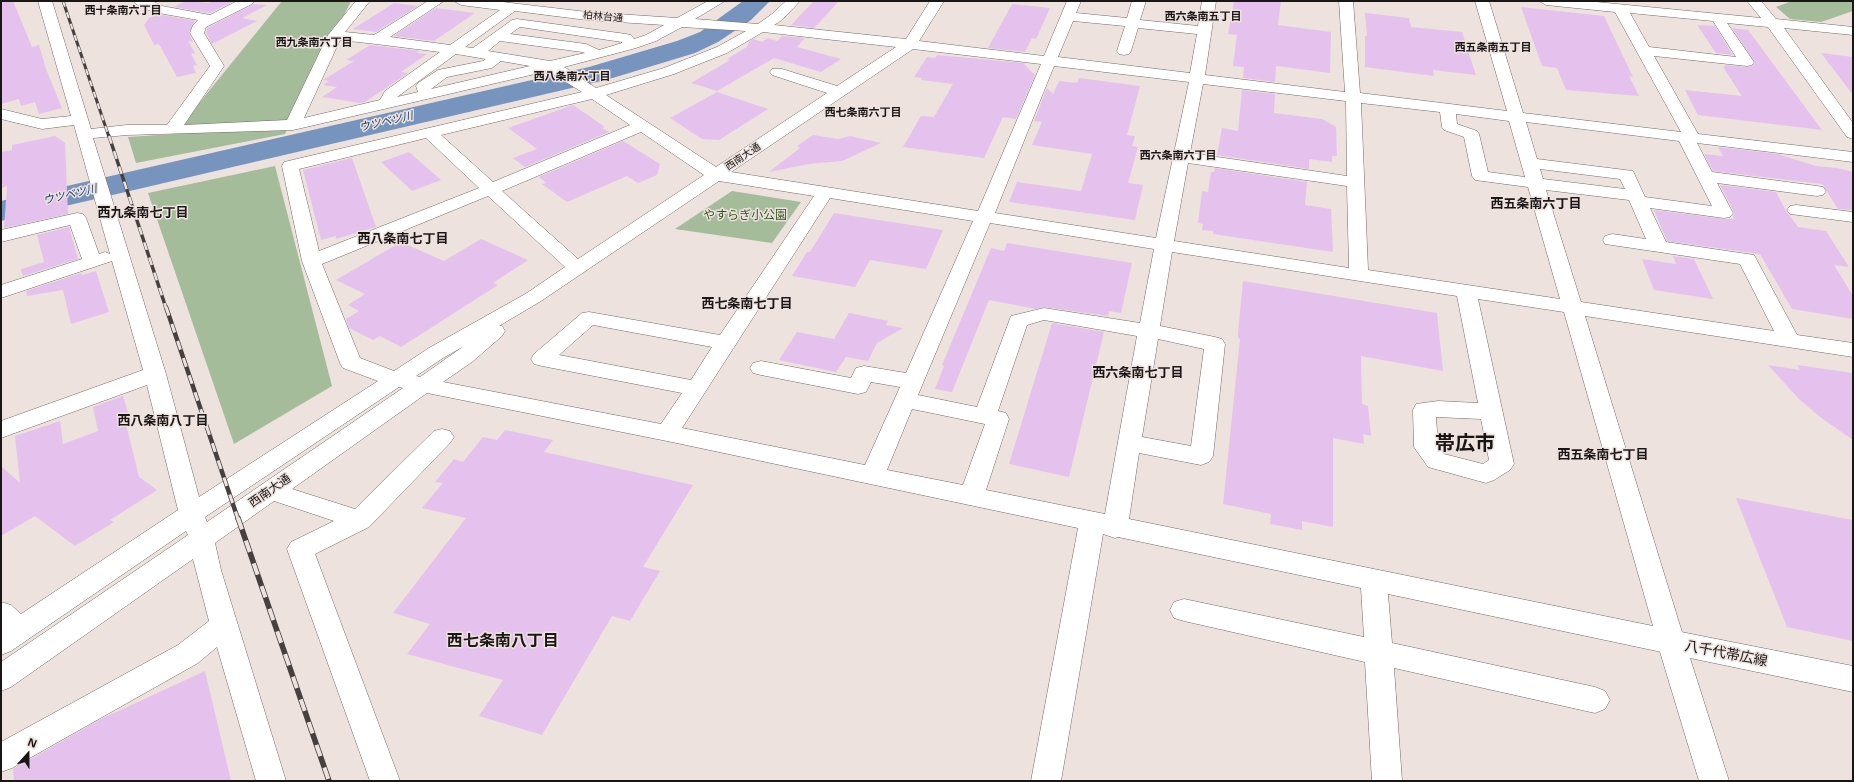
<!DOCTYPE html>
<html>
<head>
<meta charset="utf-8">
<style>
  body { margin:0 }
  #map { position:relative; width:1854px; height:782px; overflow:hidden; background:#ede2de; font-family:"Noto Sans",sans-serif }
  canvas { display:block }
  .frame { position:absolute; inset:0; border:2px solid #1a1615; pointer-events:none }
  .north { position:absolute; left:8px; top:734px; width:40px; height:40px; -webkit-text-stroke:3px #ede2de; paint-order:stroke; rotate:21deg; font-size:11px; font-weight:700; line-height:16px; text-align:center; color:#1a1615 }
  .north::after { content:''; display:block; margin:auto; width:14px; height:18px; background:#1a1615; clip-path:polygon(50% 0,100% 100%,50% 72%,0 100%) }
</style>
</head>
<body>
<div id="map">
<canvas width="1854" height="782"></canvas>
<div class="frame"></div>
<div class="north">N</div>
</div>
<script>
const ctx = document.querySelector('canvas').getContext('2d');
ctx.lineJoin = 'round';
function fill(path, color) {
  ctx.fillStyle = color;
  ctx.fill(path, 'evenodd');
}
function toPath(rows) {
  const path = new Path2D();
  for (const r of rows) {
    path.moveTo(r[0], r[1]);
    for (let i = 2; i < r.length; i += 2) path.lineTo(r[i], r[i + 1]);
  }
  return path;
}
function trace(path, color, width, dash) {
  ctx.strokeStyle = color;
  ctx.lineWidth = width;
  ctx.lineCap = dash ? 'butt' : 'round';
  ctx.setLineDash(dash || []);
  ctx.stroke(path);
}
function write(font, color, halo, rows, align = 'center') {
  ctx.font = font + ' "Noto Sans","Noto Sans JP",sans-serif';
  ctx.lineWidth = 3;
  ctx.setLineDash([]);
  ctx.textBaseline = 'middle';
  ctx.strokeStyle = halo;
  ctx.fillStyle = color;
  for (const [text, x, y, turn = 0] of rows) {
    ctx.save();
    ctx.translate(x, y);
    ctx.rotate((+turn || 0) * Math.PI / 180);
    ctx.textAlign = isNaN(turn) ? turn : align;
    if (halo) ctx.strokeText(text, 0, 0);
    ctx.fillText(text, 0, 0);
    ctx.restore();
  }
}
fill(toPath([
  [282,1,351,1,285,134,136,163,128,137,174,134],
  [1792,1,1853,1,1853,11,1821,22,1790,19,1776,7],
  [275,166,332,386,234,444,148,193],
  [732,191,801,202,772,243,675,229]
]), '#a5bc9b');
fill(toPath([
  [743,1,770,1,751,20,718,42,695,53,606,80,1,221,1,201,589,67,677,41,700,32,743,1]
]), '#7694bd');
fill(toPath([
  [1,1,13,1,32,47,39,45,46,69,62,108,39,114,35,102,21,106,19,99,1,104],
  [186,1,208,3,213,1,234,1,210,13,173,7],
  [814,1,839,1,814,28,791,25],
  [1234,1,1281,1,1278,25,1331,32,1330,73,1276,66,1275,82,1243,78,1244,67,1233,66,1237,35,1228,34],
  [394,3,418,6,376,32,353,29],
  [254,4,267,5,242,18,257,21,212,44,206,33,207,28],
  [1012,4,1050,8,1036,39,1032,38,1025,52,988,48],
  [1521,7,1604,16,1633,77,1629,76,1639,96,1566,90,1557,68,1542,66],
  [436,8,475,13,434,41,394,36],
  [1365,13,1409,18,1411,27,1462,32,1476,75,1433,70,1434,76,1365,67,1365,36,1367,36],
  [157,14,195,21,189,32,193,42,188,41,195,53,191,54,197,65,193,66,196,73,177,77,159,44,154,45,144,25,149,18],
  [1697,25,1715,26,1733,55,1716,53],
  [1732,28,1748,30,1822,130,1698,115,1685,90,1742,96,1723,67,1725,67,1724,65,1747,67,1752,66,1755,63],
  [782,36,805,38,797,47,841,59,821,72,774,58,717,91,691,83,730,60,727,59,747,47,749,42,753,39,762,42,768,38,777,41],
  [370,45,420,51,417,53,427,54,401,72,408,73,365,102,360,103,322,97,337,87,323,85,329,81,323,80,354,61,346,60],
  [1821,53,1853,57,1853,95],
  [937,55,1023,63,1035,75,1016,119,1003,117,984,158,903,147,921,116,934,117,953,84,921,80,922,78,914,77,927,57,935,58],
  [1079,78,1140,86,1127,135,1135,136,1132,146,1138,147,1128,183,1143,185,1135,220,1009,202,1017,182,1081,191,1092,154,1032,145,1042,122,1034,121,1047,88,1053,94,1059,81,1077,83],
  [1242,90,1275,94,1274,113,1322,119,1336,127,1337,156,1332,156,1332,162,1309,159,1309,169,1217,155,1222,128,1238,131],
  [717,92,768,109,719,140,702,139,670,118],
  [573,105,605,127,602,128,609,132,525,167,513,158,537,149,508,128],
  [813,135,838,139,850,136,881,143,842,161,809,164,769,172,800,148,797,146],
  [55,136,65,143,68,214,4,228,7,186,1,188,1,152,12,150,12,145],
  [623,141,660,164,657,175,638,183,627,176,567,202,542,184,546,183,539,177],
  [1718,147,1778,154,1816,166,1837,168,1853,172,1853,210,1838,209,1822,184,1713,171,1704,154,1723,156],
  [409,152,441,180,412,191,381,162],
  [352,158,376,227,336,239,336,236,321,240,303,170],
  [1215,168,1307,182,1305,205,1331,209,1333,252,1213,234,1213,231,1202,230,1203,224,1198,223,1202,191,1208,192,1211,172,1214,172],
  [1720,185,1776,192,1786,211,1798,227,1826,231,1849,267,1834,265,1853,296,1853,319,1792,309,1760,254,1667,241,1654,210,1724,219,1734,219,1733,216,1734,212],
  [834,213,943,230,926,269,870,260,855,287,792,276,807,252,810,252],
  [69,227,78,259,23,276,21,269,44,262,37,235],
  [481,239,528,260,493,283,498,285,401,347,380,336,373,340,349,328,346,319,359,311,348,305,365,294,336,280,401,242,444,261],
  [1007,243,1132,263,1121,313,1109,311,1108,316,1044,307,1036,309,989,300,952,392,935,389,944,366,942,365,991,248,1004,251],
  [1673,256,1694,259,1713,299,1654,290,1642,259,1676,264],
  [96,271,109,312,71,324,63,290,27,296,26,291,81,273,82,275],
  [1243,281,1437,313,1443,371,1361,356,1362,404,1368,406,1371,436,1363,434,1364,444,1333,438,1333,527,1302,521,1302,530,1270,524,1271,514,1223,504,1240,339,1238,338,1238,334],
  [849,313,888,321,886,325,903,328,877,343,868,361,846,357,836,372,779,360,797,332,834,339],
  [1052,323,1104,332,1069,477,1009,464],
  [1768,365,1800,370,1797,365,1853,373,1853,440,1820,417,1799,399],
  [123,396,131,422,126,424,139,477,157,490,110,520,114,522,75,546,35,516,1,536,1,466,20,483,15,436,60,421,63,444,98,431,93,407],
  [505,430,553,440,544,452,693,485,643,567,660,571,630,621,612,616,542,735,479,716,503,680,407,654,430,624,393,613,466,518,422,508,443,483,435,482,454,459,463,462,483,437,497,440],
  [1736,498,1853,520,1853,641,1787,627],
  [205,671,231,781,14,781,13,769,101,719]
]), '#e5c2ed');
const minor = toPath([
  [38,1,52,1,91,129,127,125,167,125,210,66,190,33,193,25,198,20,153,12,136,4,134,1,152,1,162,6,210,15,237,1,254,1,252,4,206,27,204,33,224,66,184,125,287,120,328,35,356,1,370,1,345,32,374,35,428,1,444,1,390,37,450,45,500,10,461,5,454,1,494,1,587,12,677,18,708,1,725,1,695,19,758,24,772,14,786,1,800,1,782,20,774,25,906,39,930,1,944,1,919,41,1044,56,1067,1,1081,1,1076,13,1127,18,1132,1,1146,1,1140,20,1198,26,1202,1,1216,1,1205,75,1345,92,1339,1,1353,1,1360,93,1507,111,1475,1,1489,1,1523,113,1681,132,1615,12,1546,5,1539,1,1586,1,1761,18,1747,1,1761,1,1776,19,1853,27,1853,35,1784,28,1853,123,1853,139,1847,137,1768,27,1727,23,1754,62,1752,65,1747,66,1654,56,1698,134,1853,152,1853,162,1697,143,1712,172,1817,186,1823,187,1826,191,1823,195,1817,196,1717,183,1733,213,1730,217,1724,218,1650,208,1666,242,1754,255,1797,335,1853,343,1853,357,1585,316,1685,642,1681,650,1671,654,1388,594,1392,643,1595,687,1605,691,1610,700,1605,709,1595,713,1394,668,1402,781,1372,781,1365,662,1184,621,1174,618,1170,610,1174,602,1184,599,1364,637,1361,588,1118,537,1115,538,1103,534,1061,781,1031,781,1078,528,667,441,427,393,292,489,355,509,434,431,442,429,450,431,454,437,450,443,369,527,315,554,400,781,370,781,287,549,291,542,334,521,274,501,215,543,221,570,286,781,256,781,217,647,198,663,12,768,1,772,1,742,178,645,209,621,193,559,11,687,1,691,1,662,188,535,186,531,11,651,1,655,1,602,11,605,21,614,178,510,147,385,1,438,1,421,143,370,112,261,1,298,1,285,82,259,70,225,1,242,1,230,77,213,83,214,86,218,99,254,105,252,110,254,74,125,42,129,1,119,1,109,42,119,71,116,38,1],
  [515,11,587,20,664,25,646,35,634,39,631,35,626,34,517,19,512,20,473,48,465,47,515,11],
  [1630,13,1713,21,1736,57,1649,47,1630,13],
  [1073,21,1125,26,1117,51,1119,54,1124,55,1129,54,1131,51,1138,28,1197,34,1190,73,1058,57,1073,21],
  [520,27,622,42,622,43,599,50,586,44,510,34,520,27],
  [682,27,746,31,717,47,664,68,596,88,564,67,636,48,656,41,682,27],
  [763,32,896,47,837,86,782,69,772,69,770,72,772,75,827,93,716,167,606,95,674,74,727,53,763,32],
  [340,40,376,44,440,52,385,91,380,100,304,118,340,40],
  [500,41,582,52,585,53,550,61,488,51,500,41],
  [913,49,1041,64,978,211,731,172,913,49],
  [456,54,486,59,483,61,438,70,418,83,416,86,418,92,397,97,456,54],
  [501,61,530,66,431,89,447,77,492,68,501,61],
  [1054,66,1189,82,1156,238,995,213,1054,66],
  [548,71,582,92,284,162,282,166,302,261,340,363,343,368,378,381,199,497,166,374,93,138,127,135,293,130,548,71],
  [1203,84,1346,101,1347,176,1190,153,1203,84],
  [592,99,630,125,493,182,441,135,592,99],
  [1361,103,1440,112,1442,127,1444,130,1464,137,1472,176,1475,180,1528,187,1560,299,1368,270,1361,103],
  [1456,114,1509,121,1525,177,1488,172,1479,134,1477,131,1457,124,1456,114],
  [1526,122,1679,141,1712,206,1645,197,1633,171,1537,159,1526,122],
  [641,132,704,175,578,259,502,191,641,132],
  [426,138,479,188,319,251,299,169,426,138],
  [1188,163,1347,186,1349,268,1174,241,1188,163],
  [1540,169,1620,179,1625,189,1543,179,1540,169],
  [719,181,814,196,720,335,589,312,582,313,534,354,531,359,534,364,542,366,682,393,661,424,443,382,472,362,502,336,505,331,502,326,499,326,541,301,719,181],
  [1546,190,1629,200,1646,239,1612,234,1605,236,1603,240,1605,244,1740,264,1774,331,1581,302,1546,190],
  [488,196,565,267,527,293,429,348,394,371,360,358,322,264,488,196],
  [830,198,973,221,906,373,864,366,856,368,851,378,761,361,753,363,750,368,753,373,761,375,858,394,866,392,871,382,900,387,865,465,682,428,830,198],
  [990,223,1154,249,1140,323,1044,308,1011,316,977,407,918,395,990,223],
  [1172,252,1457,296,1478,403,1438,401,1416,404,1413,410,1414,447,1428,467,1486,483,1494,480,1510,470,1514,464,1478,299,1564,312,1653,626,1129,519,1139,453,1201,465,1209,462,1213,456,1225,344,1222,339,1215,337,1160,326,1172,252],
  [1044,320,1137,336,1105,514,986,490,1009,419,1006,413,998,411,1027,325,1044,320],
  [593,325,712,347,691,380,559,355,593,325],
  [1158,339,1204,349,1191,446,1142,437,1158,339],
  [464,346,420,377,416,376,443,358,464,346],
  [399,387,403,388,207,522,205,517,399,387],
  [912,409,985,424,963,485,887,470,912,409],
  [1436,417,1481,419,1489,460,1483,464,1444,454,1438,446,1436,417],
  [1796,205,1853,212,1853,222,1790,214,1787,210,1790,206,1796,205]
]);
const major = toPath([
  [1671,630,1853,666,1853,692,1690,658,1729,781,1699,781,1657,642,1661,634,1671,630]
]);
trace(minor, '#736965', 1);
trace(major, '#736965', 1);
fill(minor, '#fff');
fill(major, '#fff');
const railFar3 = toPath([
  [63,1,109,137]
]);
const railFar2 = toPath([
  [109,136,166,308]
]);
const railFar1 = toPath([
  [166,307,238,519]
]);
const rail = toPath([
  [238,518,329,781]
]);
trace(railFar3, '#46413f', 3);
trace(railFar2, '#46413f', 3.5);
trace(railFar1, '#46413f', 4.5);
trace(rail, '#46413f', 5.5);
trace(railFar3, '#ede2de', 2, [6]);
trace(railFar2, '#ede2de', 2.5, [8]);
trace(railFar1, '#ede2de', 3, [9]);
trace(rail, '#ede2de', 4, [12]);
write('10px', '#1a1615', '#ede2de', [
  ["柏林台通",603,17,5],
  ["西南大通",743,157,-34]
]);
write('bold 11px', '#1a1615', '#ede2de', [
  ["西十条南六丁目",123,11],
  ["西六条南五丁目",1203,17],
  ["西九条南六丁目",314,43],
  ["西五条南五丁目",1493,48],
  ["西八条南六丁目",572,77],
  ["西七条南六丁目",863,113],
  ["西六条南六丁目",1178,156]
]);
write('italic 11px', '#10396c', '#ede2de', [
  ["ウツベツ川",386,122,-13],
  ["ウツベツ川",70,195,-13]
]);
write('12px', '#30571a', '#ede2de', [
  ["やすらぎ小公園",745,216]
]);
write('12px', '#1a1615', '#ede2de', [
  ["西南大通",270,491,-35]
]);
write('bold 13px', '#1a1615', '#ede2de', [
  ["西五条南六丁目",1536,204],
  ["西九条南七丁目",143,213],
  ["西八条南七丁目",403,239],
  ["西七条南七丁目",747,304],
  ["西六条南七丁目",1138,373],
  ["西八条南八丁目",163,421],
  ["西五条南七丁目",1603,455]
]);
write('14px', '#1a1615', '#ede2de', [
  ["八千代帯広線",1726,654,11]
]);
write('bold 16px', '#1a1615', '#ede2de', [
  ["西七条南八丁目",503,641]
]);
write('bold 20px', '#1a1615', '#ede2de', [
  ["帯広市",1465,444]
]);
</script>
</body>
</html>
